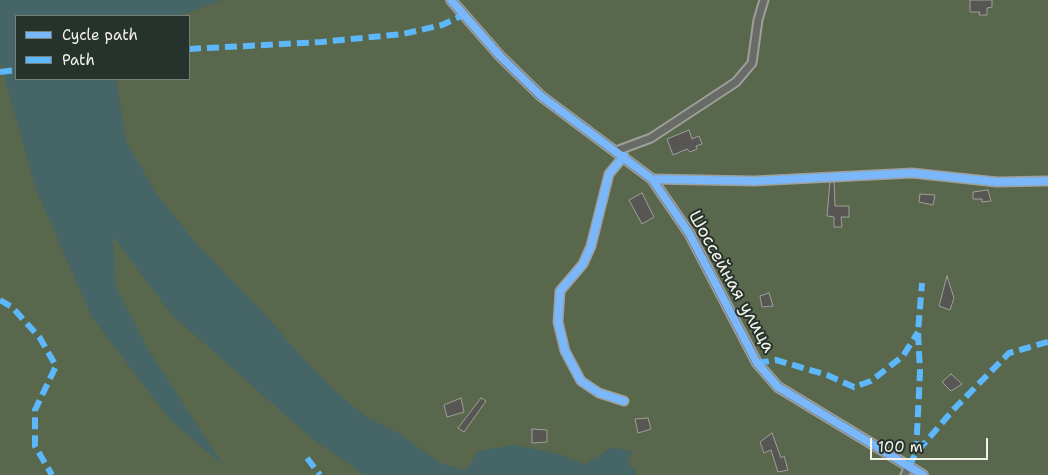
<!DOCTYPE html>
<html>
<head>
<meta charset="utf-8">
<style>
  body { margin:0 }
  #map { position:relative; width:1048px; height:475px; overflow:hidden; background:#3a3e39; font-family:"Shantell Sans",sans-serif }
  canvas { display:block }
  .legend { position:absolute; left:15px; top:15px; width:175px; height:65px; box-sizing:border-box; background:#26332d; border:1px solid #787f78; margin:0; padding:6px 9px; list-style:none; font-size:15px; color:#f4f1e8 }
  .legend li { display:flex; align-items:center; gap:10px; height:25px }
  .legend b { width:25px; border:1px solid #787f78 }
  .scale { position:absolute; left:870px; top:438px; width:118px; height:22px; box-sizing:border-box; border:2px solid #f4f1e8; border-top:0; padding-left:6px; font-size:15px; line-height:18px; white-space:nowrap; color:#f4f1e8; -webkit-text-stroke:4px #26332d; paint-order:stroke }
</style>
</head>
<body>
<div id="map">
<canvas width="1048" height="475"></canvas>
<ul class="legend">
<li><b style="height:6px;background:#7ab7fb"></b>Cycle path</li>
<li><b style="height:6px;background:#5cb8fa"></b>Path</li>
</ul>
<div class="scale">100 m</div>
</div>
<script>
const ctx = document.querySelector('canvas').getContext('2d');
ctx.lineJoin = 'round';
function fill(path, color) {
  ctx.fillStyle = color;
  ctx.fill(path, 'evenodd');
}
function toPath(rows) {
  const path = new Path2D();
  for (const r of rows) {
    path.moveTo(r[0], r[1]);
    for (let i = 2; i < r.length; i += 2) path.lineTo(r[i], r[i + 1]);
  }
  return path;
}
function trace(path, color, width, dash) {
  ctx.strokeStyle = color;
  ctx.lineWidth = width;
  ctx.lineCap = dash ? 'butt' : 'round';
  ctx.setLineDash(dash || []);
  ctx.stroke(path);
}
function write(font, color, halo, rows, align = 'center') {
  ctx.font = font + ' "Shantell Sans",sans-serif';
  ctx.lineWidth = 4;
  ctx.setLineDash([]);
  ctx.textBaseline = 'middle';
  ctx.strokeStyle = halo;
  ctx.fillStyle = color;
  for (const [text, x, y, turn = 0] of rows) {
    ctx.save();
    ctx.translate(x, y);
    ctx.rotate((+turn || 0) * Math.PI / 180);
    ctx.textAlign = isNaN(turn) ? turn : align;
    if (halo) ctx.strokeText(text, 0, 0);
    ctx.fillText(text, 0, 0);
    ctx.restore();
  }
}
fill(toPath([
  [0,0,1048,0,1048,475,0,475],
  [16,16,189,16,189,79,16,79]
]), '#59674c');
fill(toPath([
  [0,0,222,0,179,16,16,16,16,79,116,79,126,141,158,196,195,242,270,320,300,355,333,389,365,416,400,434,442,464,466,470,478,451,515,445,563,455,584,465,612,447,632,452,627,462,635,470,636,475,364,475,310,437,171,314,113,236,116,287,148,349,223,465,170,420,92,317,36,190,0,61]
]), '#456566');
const building = toPath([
  [970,0,992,0,992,7,987,8,987,15,979,15,980,12,970,12,970,0],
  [689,130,692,139,699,136,702,144,696,146,697,149,690,152,687,149,673,155,667,139,689,130],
  [830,182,834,182,835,206,849,206,849,217,841,217,842,227,834,227,834,217,827,216,830,182],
  [988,190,991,201,982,202,982,199,973,199,973,192,988,190],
  [642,193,654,217,642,224,629,200,642,193],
  [920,194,935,195,933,205,919,202,920,194],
  [947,276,954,298,950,310,939,306,947,276],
  [769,293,773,306,762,307,760,296,769,293],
  [951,374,962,384,951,391,942,382,951,374],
  [461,398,464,412,447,417,444,405,461,398],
  [481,398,486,401,464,432,458,428,481,398],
  [648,418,651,429,638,433,635,419,648,418],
  [532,429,547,430,547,442,532,443,532,429],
  [772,433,781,458,784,456,788,470,778,472,771,450,764,453,760,442,772,433]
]);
fill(building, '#575653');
trace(building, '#9e9f9b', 1);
const minor = toPath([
  [616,151,651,138,736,82,752,63,758,20,764,0],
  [652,179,754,181,912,173,997,182,1048,181],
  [624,401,599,393,581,381,565,351,558,322,560,291,583,264,591,246,609,174,624,156],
  [905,475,909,466]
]);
const tertiary = toPath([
  [451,0,500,56,541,96,652,179,689,233,757,363,778,387,923,475]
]);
trace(minor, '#9e9f9b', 11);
trace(tertiary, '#9e9f9b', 12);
trace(minor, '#686b66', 7);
trace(tertiary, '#686b66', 9);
trace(toPath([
  [189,49,321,42,403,34,442,25,463,15],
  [0,72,16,70],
  [0,300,12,307,40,338,56,366,35,410,35,446,52,475],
  [757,363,776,360,827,375,854,387,871,381,903,356,918,332],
  [916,453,920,372,918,332,922,283],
  [307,458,320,475],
  [909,466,916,453,954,409,1009,353,1048,342]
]), '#5cb8fa', 6, [12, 6]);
trace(toPath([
  [451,0,500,56,541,96,652,179,689,233,757,363,778,387,923,475],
  [652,179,754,181,912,173,997,182,1048,181],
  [624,401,599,393,581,381,565,351,558,322,560,291,583,264,591,246,609,174,624,156]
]), '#7ab7fb', 8);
write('18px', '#f4f1e8', '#26332d', [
  ["Шоссейная улица",731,282,61]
]);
</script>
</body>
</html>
